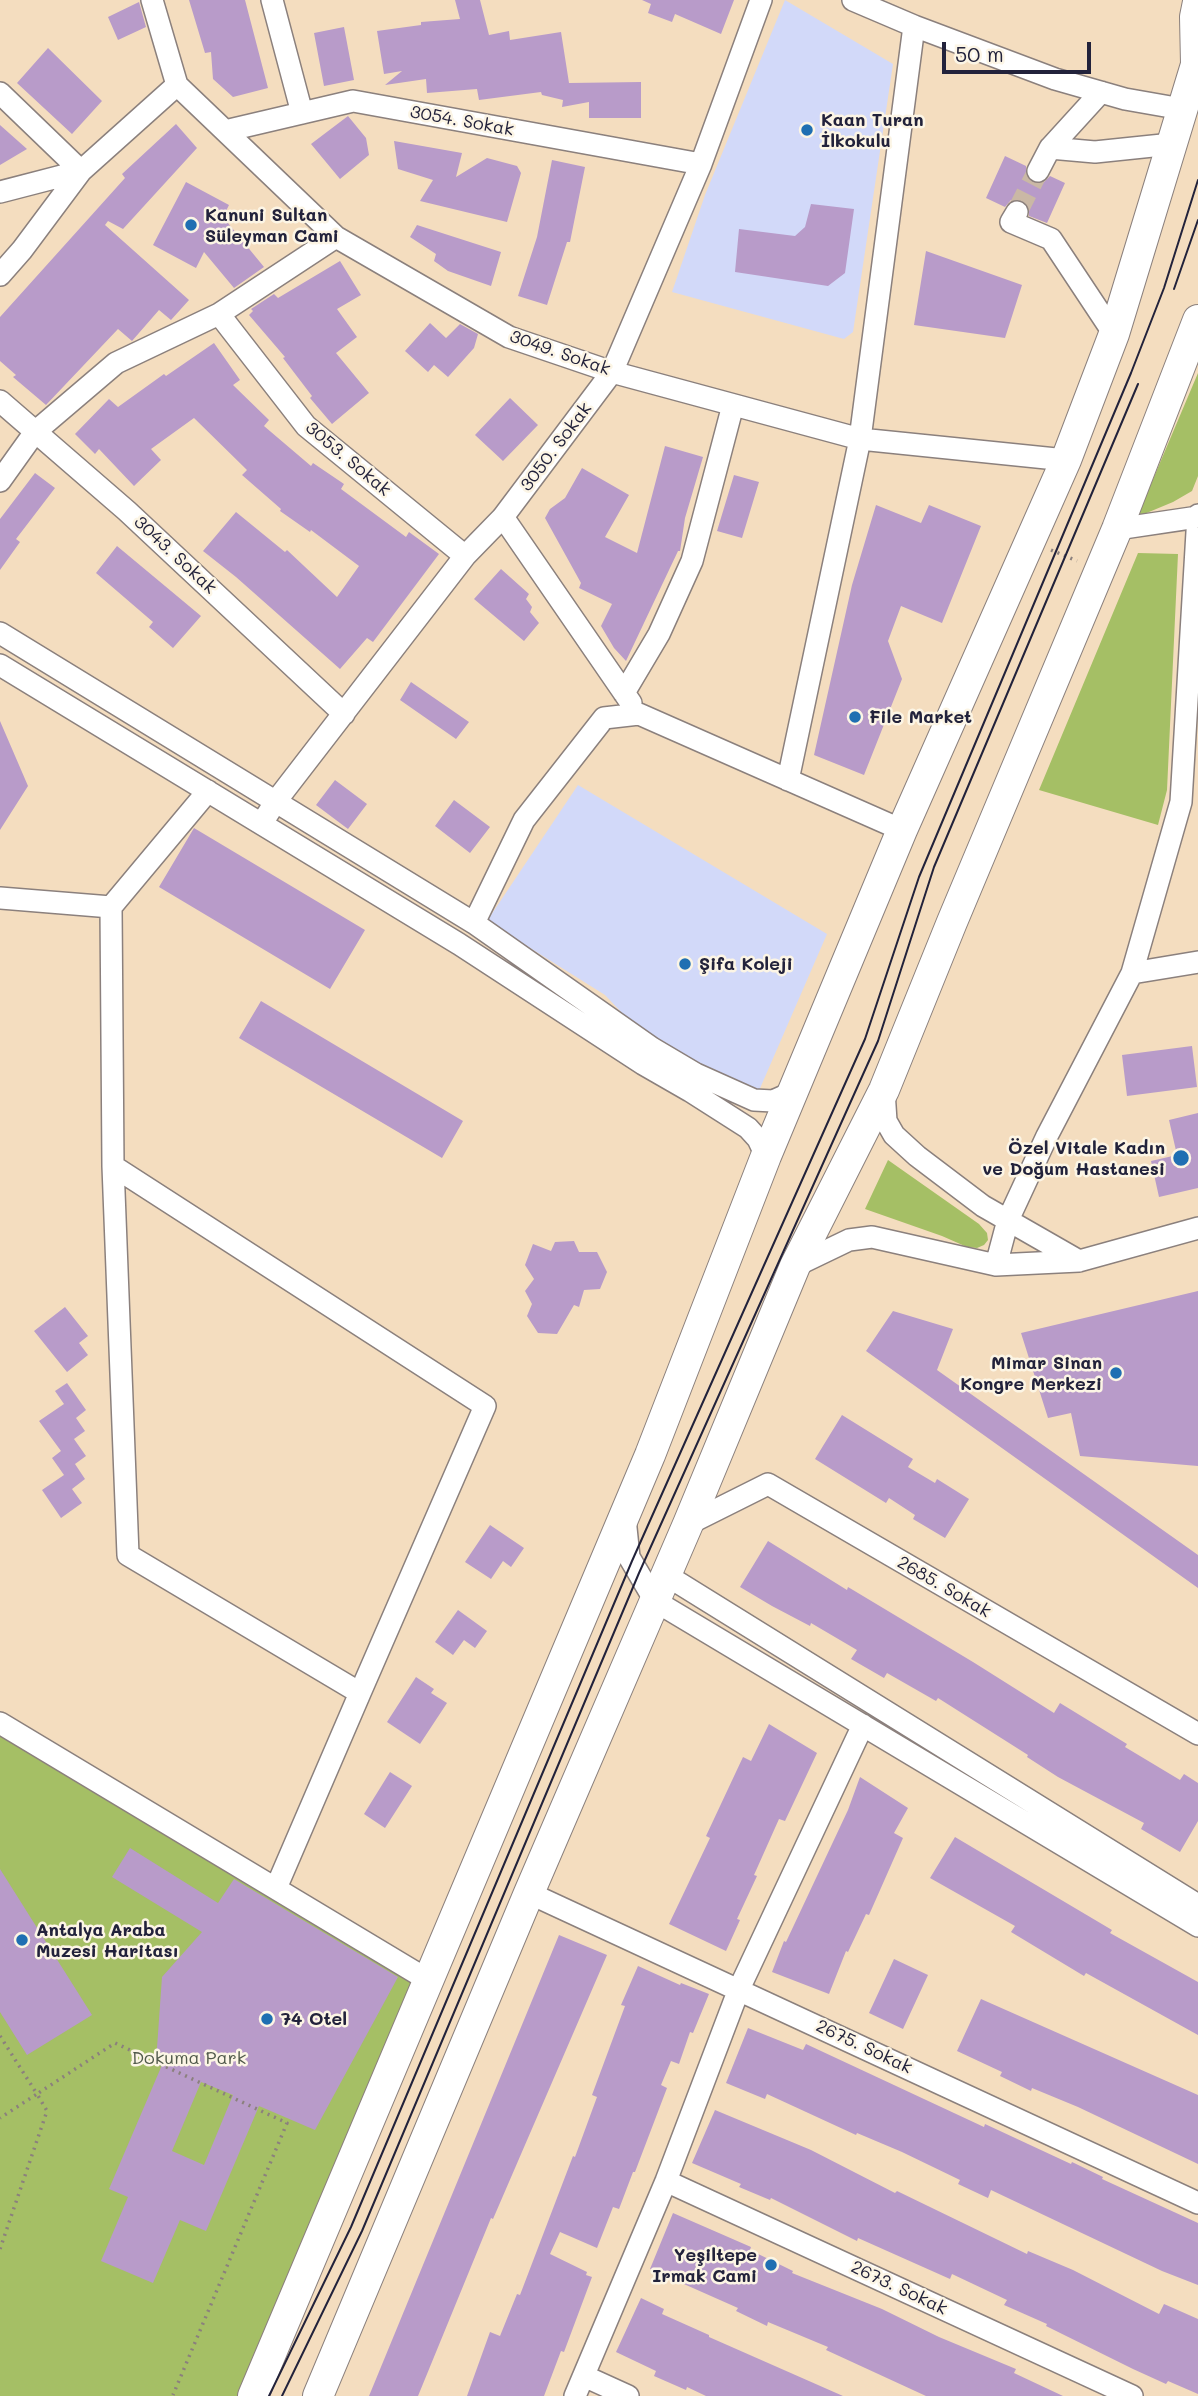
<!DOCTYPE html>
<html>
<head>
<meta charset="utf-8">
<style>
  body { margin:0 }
  #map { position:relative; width:1198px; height:2396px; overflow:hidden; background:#f4ddbf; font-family:Mali,sans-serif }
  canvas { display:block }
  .scale { position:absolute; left:942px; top:42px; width:149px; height:32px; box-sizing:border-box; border:4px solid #22223b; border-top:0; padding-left:9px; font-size:21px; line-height:24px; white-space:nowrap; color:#22223b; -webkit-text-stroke:5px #fcf5e5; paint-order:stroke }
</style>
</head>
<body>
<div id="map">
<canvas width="1198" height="2396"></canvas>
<div class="scale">50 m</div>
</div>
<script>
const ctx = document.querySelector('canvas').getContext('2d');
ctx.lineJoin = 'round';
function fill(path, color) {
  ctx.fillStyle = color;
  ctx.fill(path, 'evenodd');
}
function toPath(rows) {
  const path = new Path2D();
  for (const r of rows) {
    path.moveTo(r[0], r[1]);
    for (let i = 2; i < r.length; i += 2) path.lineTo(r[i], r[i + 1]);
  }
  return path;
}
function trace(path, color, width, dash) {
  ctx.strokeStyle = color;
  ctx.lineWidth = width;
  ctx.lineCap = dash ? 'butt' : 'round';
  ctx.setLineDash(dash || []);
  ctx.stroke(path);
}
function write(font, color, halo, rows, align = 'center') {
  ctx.font = font + ' Mali,sans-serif';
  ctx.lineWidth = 5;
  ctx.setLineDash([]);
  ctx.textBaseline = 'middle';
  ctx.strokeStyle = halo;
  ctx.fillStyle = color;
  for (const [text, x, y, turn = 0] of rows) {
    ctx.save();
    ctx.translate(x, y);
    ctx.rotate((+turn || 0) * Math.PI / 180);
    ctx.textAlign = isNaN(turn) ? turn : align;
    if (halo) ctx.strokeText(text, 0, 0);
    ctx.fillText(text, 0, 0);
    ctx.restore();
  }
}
fill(toPath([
  [785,0,893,64,853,332,844,339,672,292,705,195],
  [578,785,827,934,758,1093,640,1032,605,995,487,921]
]), '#d2d9f9');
fill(toPath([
  [1198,373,1198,476,1192,491,1173,502,1137,517],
  [1138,553,1178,554,1167,790,1158,825,1039,790],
  [888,1160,979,1224,987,1233,988,1240,984,1245,977,1248,967,1247,942,1236,865,1209],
  [0,1723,428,1980,249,2396,0,2396]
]), '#a5bf65');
fill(toPath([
  [189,0,245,0,268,88,233,97,213,79,211,52,205,53],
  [455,0,480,0,489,35,509,31,510,40,561,32,569,83,641,82,641,118,589,118,589,102,562,107,563,100,542,95,541,92,479,100,477,89,427,93,426,79,385,85,402,71,384,74,377,31,421,25,421,22,460,19],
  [642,0,734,0,721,34,675,14,672,22,648,13,651,4],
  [139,2,146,27,118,40,108,17],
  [344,27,354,80,324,86,314,33],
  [48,48,102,101,72,134,17,83],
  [348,116,366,138,369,155,340,179,311,144],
  [176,124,197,148,123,229,108,221,105,225,189,300,171,320,159,310,132,341,118,329,46,405,13,377,16,375,0,361,0,317,125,178,122,174],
  [0,125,27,149,0,165],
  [394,141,462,153,456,177,487,158,517,166,521,173,507,222,420,201,433,180,398,169],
  [1005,156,1026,166,1027,177,1033,183,1044,182,1050,176,1065,183,1047,223,1029,216,1029,206,1023,200,1011,200,1005,207,986,198],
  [552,160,585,167,570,242,567,242,547,305,518,296,537,237],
  [186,182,229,205,223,217,264,267,234,288,204,252,196,268,153,245],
  [811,204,854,209,845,273,828,286,735,272,739,229,795,236,805,227],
  [417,225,501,252,491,286,448,271,434,261,436,254,410,237],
  [926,251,1022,285,1005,338,914,325],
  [340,261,361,295,337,309,357,337,336,353,369,393,332,424,310,398,312,396,283,358,285,357,249,315,253,311,251,309,274,294,278,298],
  [430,323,446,338,460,324,478,334,474,348,448,377,434,365,428,372,405,351],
  [214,343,240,380,233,385,269,420,264,426,311,466,313,463,344,484,341,489,406,537,409,532,439,554,373,642,367,638,340,669,236,577,203,551,236,512,285,552,287,550,337,597,359,566,311,530,310,532,280,511,281,509,242,475,247,470,194,418,151,449,161,460,134,486,99,449,95,454,75,434,109,399,118,407,164,374,166,376],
  [510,398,538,425,503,461,475,435],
  [665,446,703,457,685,518,680,551,678,551,626,661,614,648,601,626,612,604,579,588,581,583,545,518,550,509,565,498,582,468,629,495,605,537,637,553],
  [35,473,55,488,16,539,20,542,0,570,0,519],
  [734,475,759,482,742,538,717,531],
  [876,505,921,523,929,505,981,526,942,623,901,606,888,641,902,679,864,775,814,755,852,585],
  [117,546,201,616,173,648,149,627,153,622,96,573],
  [501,569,529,594,526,599,532,607,530,612,539,623,524,641,474,599],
  [411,682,469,722,456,739,400,700],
  [0,721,28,786,0,830],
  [335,780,367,804,348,829,316,805],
  [454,800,490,827,470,853,435,826],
  [194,828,365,930,330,989,159,887],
  [261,1001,463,1121,442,1158,239,1038],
  [1192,1046,1197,1087,1127,1096,1122,1055],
  [1198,1113,1198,1188,1159,1197,1151,1161,1177,1155,1169,1120],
  [574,1241,579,1252,597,1252,607,1272,600,1289,584,1290,579,1307,574,1305,557,1334,538,1333,527,1316,532,1304,525,1291,534,1279,525,1265,533,1244,551,1251,555,1242],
  [1198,1291,1198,1466,1080,1456,1071,1413,1048,1418,1021,1333],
  [65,1307,88,1336,79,1343,88,1355,67,1372,34,1331],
  [893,1311,953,1329,937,1370,1198,1555,1198,1588,866,1351],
  [67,1383,86,1410,76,1418,85,1431,74,1439,86,1456,75,1464,85,1479,72,1489,82,1503,61,1518,42,1490,64,1475,52,1458,61,1451,39,1421,64,1404,55,1391],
  [842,1415,913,1459,908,1467,935,1483,937,1479,969,1499,945,1538,913,1519,915,1515,889,1498,886,1503,815,1459],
  [490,1525,524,1548,511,1567,503,1561,491,1579,465,1562],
  [768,1541,847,1590,848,1587,973,1662,1054,1713,1060,1703,1127,1744,1125,1747,1180,1780,1184,1774,1198,1783,1198,1821,1180,1852,1141,1829,1144,1823,1058,1777,1027,1757,1028,1755,938,1698,936,1701,887,1673,884,1678,851,1659,857,1650,811,1623,810,1626,772,1606,740,1587],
  [458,1610,487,1631,475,1648,464,1640,453,1655,435,1642],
  [416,1677,434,1689,431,1693,447,1703,420,1744,387,1722],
  [769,1724,817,1753,785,1821,779,1819,754,1875,757,1876,737,1919,740,1920,726,1951,669,1924,710,1838,706,1836,743,1757,751,1761],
  [390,1772,412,1786,385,1828,364,1814],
  [860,1777,908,1808,894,1833,903,1838,869,1915,866,1914,848,1952,846,1951,829,1994,772,1972,784,1941,786,1942,848,1810],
  [955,1837,1112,1930,1110,1933,1198,1982,1198,2035,1086,1973,1084,1976,1011,1932,1015,1926,930,1878],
  [130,1848,218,1903,234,1879,398,1977,315,2130,259,2106,206,2231,180,2220,153,2283,101,2261,128,2197,109,2189,162,2065,156,2062,162,1977,202,1932,112,1877],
  [201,2082,233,2095,204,2165,172,2151],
  [0,1869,92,2015,27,2055,0,2012],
  [559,1935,607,1955,493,2219,491,2218,418,2396,369,2396],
  [894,1959,928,1975,903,2029,869,2013],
  [638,1966,680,1985,681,1983,709,1994,693,2033,690,2032,679,2064,671,2061,661,2085,667,2088,635,2172,633,2172,619,2209,613,2207,597,2248,560,2232,550,2254,587,2272,586,2275,592,2277,564,2352,561,2351,544,2396,467,2396,490,2332,500,2336,517,2294,520,2295,573,2156,575,2157,597,2097,592,2095,625,2006,621,2005],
  [981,1999,1198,2095,1198,2164,1078,2107,1032,2088,1031,2091,1000,2076,1002,2072,957,2051],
  [748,2028,803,2050,806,2044,984,2127,985,2124,1071,2164,1072,2162,1103,2177,1102,2179,1198,2223,1198,2285,1162,2271,991,2190,988,2198,958,2184,960,2180,902,2152,857,2133,856,2135,767,2094,765,2099,726,2083],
  [715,2110,811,2150,895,2193,897,2191,1027,2254,1028,2251,1073,2270,1159,2314,1164,2304,1198,2319,1198,2394,1168,2381,1166,2384,1133,2369,1046,2326,1047,2324,1004,2305,1007,2300,952,2274,950,2279,858,2238,857,2241,771,2198,770,2200,739,2187,741,2184,692,2163],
  [673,2213,751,2247,750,2250,793,2271,792,2273,882,2309,939,2337,1016,2369,1014,2373,1063,2396,926,2396,826,2350,828,2347,768,2322,767,2326,736,2311,738,2308,650,2269],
  [641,2298,664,2309,662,2314,709,2335,709,2337,843,2396,706,2396,687,2387,686,2390,654,2376,656,2371,616,2352]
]), '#b89bc9');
trace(toPath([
  [1017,212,1038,171]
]), '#cab8a5', 21, [21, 10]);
const minor = toPath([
  [152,0,177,85,336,237,509,337,612,372,860,439,1066,460],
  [272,0,302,113],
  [914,26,1055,79,1125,99,1182,109],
  [0,93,81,171,22,250,0,275],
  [225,131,353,101,701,164],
  [1050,148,1101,92],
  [1038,171,1050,148,1095,152,1172,144],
  [0,192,81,171,177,85],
  [1017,212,1011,222,1051,239,1114,334],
  [219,314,306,426,465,556],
  [0,401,127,511,344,714],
  [0,481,35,432,116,363,219,314,336,237],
  [503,517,631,703],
  [1117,529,1198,517],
  [0,633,474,923,652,1048,696,1074,754,1100,773,1101,793,1092],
  [0,665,459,944,643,1064,690,1091,748,1128,758,1139,766,1156],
  [624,693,659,634,692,561,733,405],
  [788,780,860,439,914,26,853,0],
  [262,823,276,801,465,556,503,517,612,372,701,164,761,0],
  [0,898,111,907],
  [474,923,524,820,604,718,639,714,902,830],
  [1132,973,1198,962],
  [884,1091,886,1121,894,1135,917,1156,983,1206,1079,1261],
  [113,1166,485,1406,360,1693,128,1555,113,1166,111,907,208,791],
  [996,1265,1008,1220,1047,1136,1132,973,1181,802,1198,515],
  [795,1266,849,1240,872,1237,996,1265,1079,1261,1198,1228],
  [625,1518,629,1557,655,1601,1198,1926],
  [688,1524,768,1484,1198,1734],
  [666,1575,1198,1905],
  [0,1723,428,1980],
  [276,1888,360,1693],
  [529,1893,1198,2203],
  [666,2181,1132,2396],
  [584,2376,628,2396],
  [575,2396,666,2181,739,1989,863,1725]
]);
const highway = toPath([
  [1196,64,1195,17,1198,2],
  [253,2396,650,1455,766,1156,902,830,1066,460,1114,334,1198,58],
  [318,2396,529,1893,688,1524,795,1266,884,1090,952,922,1117,529,1198,320]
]);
trace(minor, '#8b807d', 24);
trace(highway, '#8b807d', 32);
trace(toPath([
  [1051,550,1077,561],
  [0,2036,37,2094,0,2118],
  [0,2249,47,2111,37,2094,115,2043,287,2123,173,2395]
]), '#8b807d', 3.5, [2, 5]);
trace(minor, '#fff', 21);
trace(highway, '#fff', 30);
trace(toPath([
  [1174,289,1198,220],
  [269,2396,351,2227,632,1561,865,1039,919,877,1131,373,1164,288,1198,180],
  [282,2396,362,2231,639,1573,878,1041,934,867,1138,384]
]), '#22223b', 2);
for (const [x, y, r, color] of [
  [807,130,7,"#1f6fb2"],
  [191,225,7,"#1f6fb2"],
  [855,717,7,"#1f6fb2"],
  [685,964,7,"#1f6fb2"],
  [1181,1158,9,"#1f6fb2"],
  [1116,1373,7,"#1f6fb2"],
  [22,1940,7,"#1f6fb2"],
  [267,2019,7,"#1f6fb2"],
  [771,2265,7,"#1f6fb2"]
]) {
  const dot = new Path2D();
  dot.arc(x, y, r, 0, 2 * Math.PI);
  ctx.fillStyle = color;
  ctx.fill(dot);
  trace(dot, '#fcf5e5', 2.5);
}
write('bold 18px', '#22223b', '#fcf5e5', [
  ["Kaan Turan",821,120],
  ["İlkokulu",821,141],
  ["Kanuni Sultan",205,215],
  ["Süleyman Cami",205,236],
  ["File Market",869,717],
  ["Şifa Koleji",699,964],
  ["Özel Vitale Kadın",1165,1148,"right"],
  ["ve Doğum Hastanesi",1165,1169,"right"],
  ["Mimar Sinan",1102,1363,"right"],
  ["Kongre Merkezi",1102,1384,"right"],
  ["Antalya Araba",36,1930],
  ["Muzesi Haritası",36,1951],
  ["74 Otel",281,2019],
  ["Yeşiltepe",757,2255,"right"],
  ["Irmak Cami",757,2276,"right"]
], 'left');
write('18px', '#22223b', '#fcf5e5', [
  ["3054. Sokak",462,121,10],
  ["3049. Sokak",560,353,19],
  ["3050. Sokak",556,447,-53],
  ["3053. Sokak",348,459,40],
  ["3043. Sokak",175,555,43],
  ["2685. Sokak",944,1587,30],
  ["2675. Sokak",864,2047,25],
  ["2673. Sokak",899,2288,25]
]);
write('18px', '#50594a', '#fcf5e5', [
  ["Dokuma Park",189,2058]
]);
</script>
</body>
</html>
